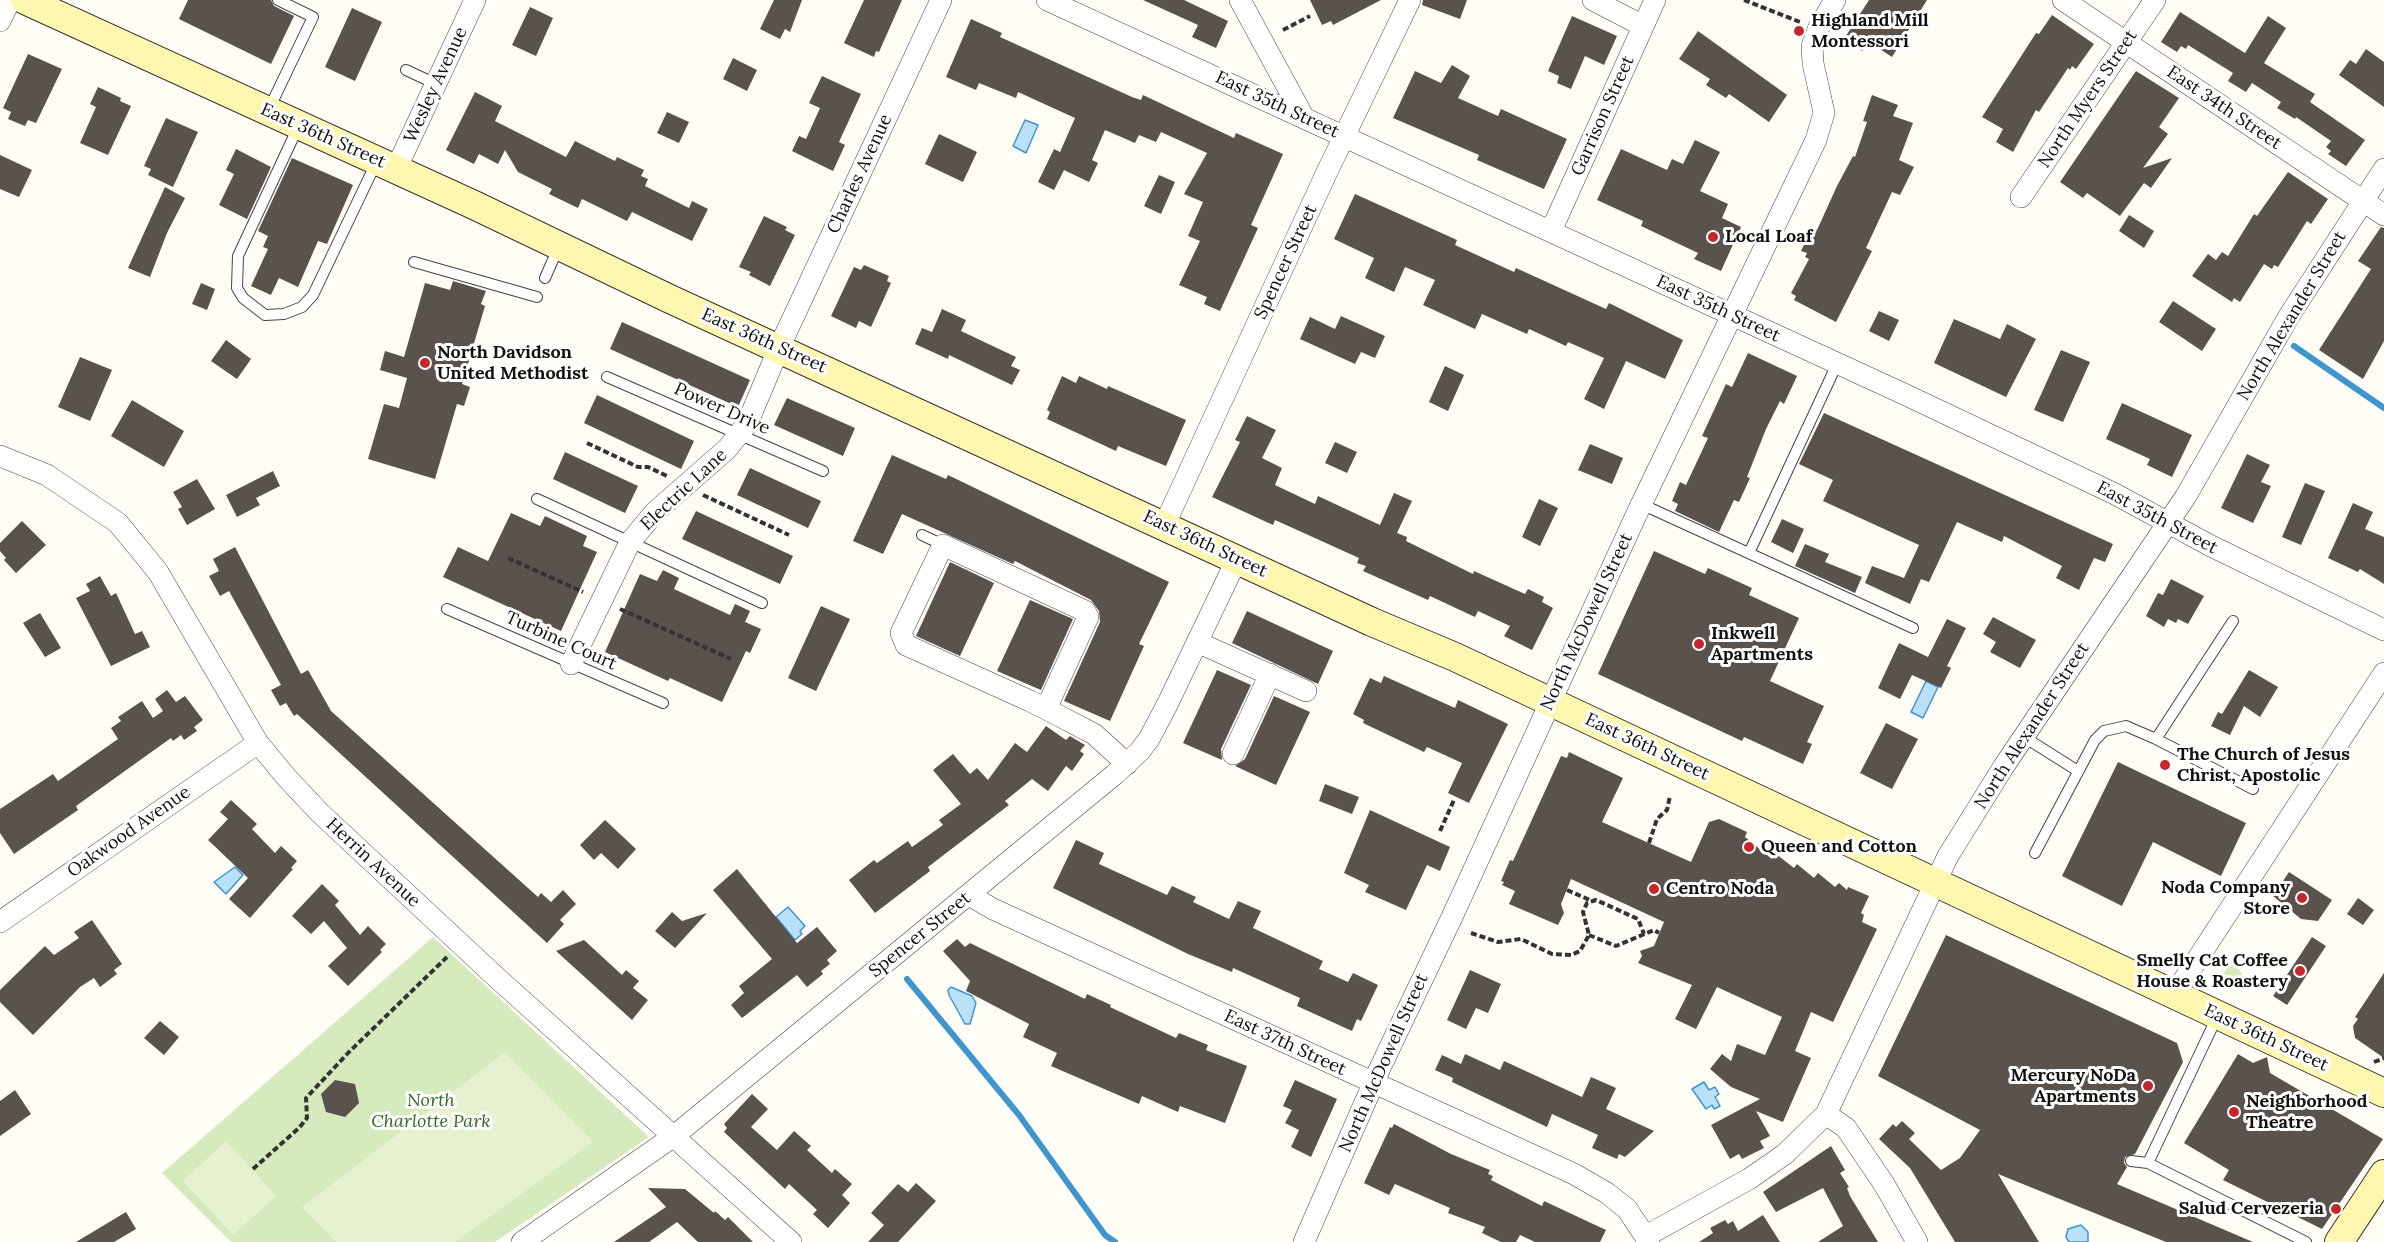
<!DOCTYPE html>
<html>
<head>
<meta charset="utf-8">
<style>
  body { margin:0 }
  canvas { display:block; background:#fffdf5 }
</style>
</head>
<body>
<canvas width="2384" height="1242"></canvas>
<script>
const ctx = document.querySelector('canvas').getContext('2d');
ctx.lineJoin = 'round';
function fill(path, color) {
  ctx.fillStyle = color;
  ctx.fill(path, 'evenodd');
}
function toPath(rows) {
  const path = new Path2D();
  for (const r of rows) {
    path.moveTo(r[0], r[1]);
    for (let i = 2; i < r.length; i += 2) path.lineTo(r[i], r[i + 1]);
  }
  return path;
}
function trace(path, color, width, dash) {
  ctx.strokeStyle = color;
  ctx.lineWidth = width;
  ctx.lineCap = dash ? 'butt' : 'round';
  ctx.setLineDash(dash || []);
  ctx.stroke(path);
}
function write(font, color, halo, rows, align = 'center') {
  ctx.font = font + ' Lora,serif';
  ctx.lineWidth = 6;
  ctx.setLineDash([]);
  ctx.textBaseline = 'middle';
  ctx.strokeStyle = halo;
  ctx.fillStyle = color;
  for (const [text, x, y, turn = 0] of rows) {
    ctx.save();
    ctx.translate(x, y);
    ctx.rotate((+turn || 0) * Math.PI / 180);
    ctx.textAlign = isNaN(turn) ? turn : align;
    if (halo) ctx.strokeText(text, 0, 0);
    ctx.fillText(text, 0, 0);
    ctx.restore();
  }
}
fill(toPath([
  [433,937,649,1137,495,1242,231,1242,162,1173],
  [2232,960,2242,974,2237,985,2221,978]
]), '#d5ebbd');
fill(toPath([
  [505,1052,593,1142,455,1242,336,1242,302,1207],
  [226,1141,276,1196,233,1235,183,1181]
]), '#e6f2cf');
const water = toPath([
  [1025,120,1038,125,1026,153,1013,146,1025,120],
  [1926,681,1938,687,1923,718,1911,712,1926,681],
  [235,867,243,875,226,894,214,882,235,867],
  [788,907,805,926,800,931,802,934,795,940,776,917,788,907],
  [951,987,972,996,976,1003,970,1024,965,1024,949,995,948,990,951,987],
  [1704,1082,1709,1090,1715,1087,1719,1094,1715,1097,1720,1106,1714,1109,1712,1105,1706,1109,1692,1089,1704,1082],
  [2081,1225,2088,1232,2088,1242,2069,1242,2066,1237,2068,1229,2081,1225]
]);
fill(water, '#b9e0f7');
trace(water, '#3f96cf', 1.5);
trace(toPath([
  [2294,346,2384,408],
  [907,979,1019,1115,1105,1235,1115,1242]
]), '#3f96cf', 6);
fill(toPath([
  [188,0,271,0,274,6,294,16,271,64,179,19],
  [774,0,802,0,790,32,785,29,780,39,760,29],
  [864,0,902,0,879,52,876,51,874,57,844,43],
  [1143,0,1184,0,1228,21,1216,48,1192,37,1198,25],
  [1310,0,1381,0,1333,25,1331,21,1322,25],
  [1423,0,1467,0,1460,19,1422,5],
  [1869,0,1927,0,1892,57,1869,42,1862,51,1844,39],
  [530,7,553,18,536,56,512,45],
  [352,8,382,22,355,81,325,67],
  [2180,12,2245,53,2268,16,2286,28,2264,63,2315,94,2310,102,2365,140,2346,166,2328,154,2331,151,2326,147,2331,141,2296,117,2295,119,2277,108,2281,102,2252,83,2246,92,2228,81,2233,73,2188,45,2186,49,2181,46,2177,52,2161,42],
  [2052,15,2094,44,2076,69,2072,66,2070,70,2068,68,2039,112,2036,110,2013,152,1996,142,2003,129,1982,117,2036,33,2039,34],
  [1572,16,1617,36,1604,65,1585,56,1571,89,1557,83,1559,76,1548,71],
  [971,19,1002,33,1000,37,1132,97,1141,100,1143,95,1234,138,1236,133,1283,154,1251,225,1258,228,1220,311,1204,304,1207,297,1179,285,1200,241,1188,236,1203,202,1184,194,1207,153,1161,132,1156,142,1139,135,1135,143,1105,130,1092,160,1098,163,1089,182,1064,170,1054,190,1038,182,1054,149,1060,152,1075,118,1018,92,1016,98,979,83,976,90,946,77],
  [1698,31,1787,95,1769,122,1729,94,1726,98,1706,85,1710,79,1679,59],
  [2366,49,2384,62,2384,107,2339,75,2350,60,2356,64],
  [28,54,62,69,36,123,28,120,25,126,8,119,11,112,3,108],
  [733,58,757,70,747,91,723,79],
  [1452,65,1470,76,1458,98,1498,116,1501,109,1567,139,1544,189,1477,160,1479,155,1393,118,1415,71,1441,83],
  [2136,71,2179,98,2159,127,2168,134,2143,168,2172,158,2151,188,2144,183,2120,216,2087,193,2083,198,2060,182],
  [822,76,861,94,839,142,845,145,833,171,792,151,799,136,806,139,820,108,809,103],
  [98,87,121,98,120,101,131,106,108,155,80,143,96,107,90,104],
  [475,92,502,106,495,121,566,157,575,141,615,161,617,157,644,170,641,176,648,179,645,186,689,208,692,201,708,209,692,241,632,212,627,221,582,199,578,208,549,194,552,189,518,172,505,150,498,164,479,154,474,164,446,150],
  [1872,95,1898,105,1893,116,1913,123,1899,160,1914,167,1900,195,1892,192,1866,248,1872,251,1836,322,1794,300,1796,296,1791,293,1809,259,1805,257,1807,253,1801,251,1812,228,1817,230,1837,186,1853,156,1855,157,1867,122,1863,121],
  [667,112,689,122,679,143,657,133],
  [166,118,198,132,173,187,148,175,151,169,144,166],
  [939,134,977,152,963,182,925,164],
  [1695,140,1720,152,1700,191,1728,204,1722,218,1741,227,1721,271,1694,259,1698,253,1641,226,1643,221,1597,200,1621,149,1667,170,1672,159,1683,164],
  [236,149,271,167,247,219,219,205,234,174,226,170],
  [0,155,32,170,19,197,0,189],
  [292,158,353,185,327,244,318,241,298,287,279,278,271,295,251,286,268,249,263,247,268,236,258,231],
  [2288,172,2328,199,2311,224,2307,221,2278,267,2274,265,2272,269,2264,264,2240,302,2234,298,2232,302,2192,276,2208,254,2216,260,2222,252,2228,256,2254,214,2257,216],
  [1159,175,1175,182,1161,214,1144,206],
  [165,187,185,198,167,233,150,277,128,268],
  [1355,194,1457,240,1455,245,1514,272,1516,268,1606,309,1609,303,1683,340,1665,379,1626,361,1604,409,1584,399,1604,358,1568,342,1566,346,1529,329,1527,334,1482,314,1475,329,1423,305,1435,280,1405,267,1394,292,1365,278,1374,258,1334,239],
  [2129,215,2154,231,2144,248,2119,231],
  [764,216,787,227,785,230,795,235,770,286,749,275,751,272,739,267],
  [2381,227,2384,228,2384,341,2363,379,2319,350,2371,269,2358,261],
  [864,265,889,276,887,281,891,283,871,327,859,321,856,328,831,316,854,267,861,270],
  [453,281,486,291,481,304,485,306,462,384,470,387,464,406,457,404,435,479,368,459,384,404,399,408,407,378,380,370,385,351,404,357,425,283,450,290],
  [201,283,215,289,207,310,192,304],
  [2173,301,2216,329,2202,351,2159,322],
  [942,309,966,320,961,331,1016,357,1011,366,1020,370,1012,385,949,355,948,359,915,344,922,328,932,332],
  [1879,311,1899,320,1889,341,1869,331],
  [1341,316,1385,336,1375,358,1361,352,1355,364,1300,339,1310,317,1335,329],
  [1954,319,2000,339,2007,324,2036,339,2006,397,1934,363],
  [622,322,750,380,738,407,610,349],
  [226,340,251,359,237,379,211,361],
  [2061,350,2090,362,2063,422,2034,410],
  [1748,353,1797,376,1784,404,1780,401,1766,429,1747,477,1750,478,1739,502,1734,500,1719,532,1675,511,1678,504,1672,501,1680,482,1686,485,1708,438,1702,436,1726,384,1732,387],
  [80,357,112,370,90,421,58,407],
  [1445,366,1464,375,1448,411,1429,402],
  [1062,376,1076,383,1079,376,1107,389,1108,386,1186,420,1166,466,1118,446,1116,451,1047,419,1050,412,1047,410],
  [597,395,694,441,681,469,584,423],
  [787,398,855,428,843,456,774,425],
  [132,400,184,431,164,467,111,436],
  [2122,403,2192,435,2172,477,2147,465,2150,459,2106,439],
  [1824,413,2113,544,2105,562,2094,558,2079,590,2056,578,2062,566,2004,536,2002,542,1957,522,1929,582,1921,579,1910,604,1865,583,1872,566,1904,578,1919,545,1823,501,1833,480,1799,464],
  [1247,416,1276,430,1262,458,1282,468,1275,485,1315,504,1318,496,1380,525,1394,493,1412,501,1397,533,1407,537,1406,541,1473,574,1474,571,1525,594,1528,589,1544,597,1542,602,1553,608,1532,650,1504,636,1510,626,1478,611,1475,617,1430,596,1428,600,1363,571,1366,566,1357,563,1359,558,1275,520,1273,525,1212,497,1240,442,1235,440],
  [1335,442,1357,452,1347,473,1325,463],
  [1590,444,1623,458,1612,484,1578,470],
  [565,452,638,486,625,513,553,479],
  [2247,454,2270,465,2261,482,2271,486,2253,523,2221,508],
  [892,455,946,479,948,475,1169,582,1139,644,1144,646,1110,721,1064,701,1100,622,1099,611,1091,600,1015,561,1013,564,902,514,883,554,853,541],
  [750,468,821,501,808,528,737,495],
  [273,471,280,486,256,498,260,505,237,517,226,495],
  [197,479,215,509,187,525,178,509,182,507,173,492],
  [2305,483,2325,491,2301,545,2282,537],
  [1539,499,1558,508,1540,546,1522,537],
  [2353,503,2373,512,2365,529,2384,537,2384,584,2360,569,2358,572,2328,558],
  [696,511,793,556,780,584,682,539],
  [511,513,540,526,545,516,587,536,583,546,597,552,561,631,443,577,458,547,488,561],
  [1782,519,1804,529,1793,553,1771,542],
  [22,521,46,545,16,573,4,560,6,558,0,551,0,543],
  [1805,544,1829,554,1825,562,1862,577,1855,593,1795,566],
  [235,547,301,674,308,670,331,711,538,897,541,893,551,902,563,890,576,904,560,920,564,924,547,943,297,714,294,716,286,703,280,706,271,690,281,685,229,591,220,596,209,576,219,571,213,559],
  [1654,551,1705,574,1708,568,1752,588,1749,595,1799,618,1770,681,1824,706,1807,742,1812,744,1803,764,1744,737,1742,741,1598,674],
  [950,562,994,583,960,656,916,636],
  [663,570,679,578,674,589,730,615,735,604,750,611,745,622,761,629,750,653,746,651,722,702,670,678,668,681,605,652,640,574,657,581],
  [100,576,111,596,116,593,135,634,142,631,150,647,111,666,76,598,90,591,86,584],
  [2171,579,2204,596,2188,624,2178,619,2176,623,2168,619,2164,627,2146,616,2158,593,2163,595],
  [1030,600,1073,619,1041,690,997,671],
  [821,606,850,619,816,691,788,678],
  [1247,611,1333,651,1318,684,1232,643],
  [40,613,61,648,45,657,23,623],
  [1993,617,2036,640,2020,668,1990,652,1996,642,1983,634],
  [1947,619,1966,628,1947,666,1951,668,1941,688,1912,675,1900,699,1878,688,1899,643,1928,657],
  [1217,670,1251,685,1221,749,1222,760,1183,743],
  [2249,670,2278,687,2260,717,2244,706,2230,735,2211,726,2218,712,2222,714],
  [1384,676,1455,708,1458,700,1508,724,1469,803,1448,793,1462,763,1427,747,1424,752,1363,723,1364,720,1353,714,1370,678,1381,683],
  [167,690,176,702,185,696,203,720,194,727,197,731,184,740,181,735,173,741,171,738,76,806,78,810,14,854,0,833,0,809,53,774,58,781,118,739,111,728,121,721,118,717,142,701,153,718,163,711,155,699],
  [1274,696,1310,712,1276,785,1235,766,1245,759],
  [1886,723,1918,739,1892,789,1860,773],
  [1046,726,1066,740,1070,736,1085,745,1080,751,1084,754,1072,771,1066,766,1048,791,1032,779,1005,801,1009,805,928,867,930,871,875,913,849,880,874,860,877,863,908,841,912,847,943,825,939,820,961,804,933,770,953,754,970,774,977,768,988,780,1015,743,1027,752],
  [1569,752,1623,778,1602,822,1691,862,1709,822,1719,819,1747,832,1745,837,1772,859,1776,854,1794,868,1797,864,1814,878,1818,873,1835,887,1839,883,1847,890,1848,887,1869,896,1861,913,1864,915,1862,922,1877,929,1833,1022,1811,1012,1795,1051,1811,1058,1783,1122,1756,1111,1770,1136,1760,1141,1764,1148,1742,1159,1739,1154,1730,1159,1711,1125,1760,1099,1731,1087,1710,1069,1722,1054,1731,1061,1737,1044,1765,1055,1782,1017,1717,987,1696,1029,1675,1019,1692,985,1638,963,1642,956,1640,951,1654,946,1664,922,1571,879,1561,904,1564,913,1558,925,1509,904,1515,891,1502,885,1504,882,1501,881,1510,860,1513,861,1561,756,1567,758],
  [2118,762,2246,823,2221,876,2153,842,2122,906,2062,876],
  [1325,784,1359,797,1352,814,1319,801],
  [231,800,257,824,252,829,275,853,281,846,297,861,291,868,293,869,250,918,229,899,248,878,208,840,228,819,220,812],
  [1370,810,1450,847,1440,871,1427,865,1406,910,1365,892,1369,885,1344,873],
  [605,820,636,849,618,869,601,853,594,860,580,845],
  [1076,840,1104,853,1099,864,1167,895,1172,886,1196,897,1193,902,1229,919,1238,901,1261,911,1253,928,1323,961,1319,969,1348,982,1353,973,1378,985,1361,1021,1357,1019,1352,1031,1297,1006,1300,998,1233,968,1232,972,1188,954,1053,888],
  [737,869,797,943,817,927,837,951,827,960,830,964,821,971,823,974,807,987,797,975,742,1018,731,1005,744,993,739,986,772,959,713,890],
  [2289,872,2332,900,2318,921,2301,919,2273,896],
  [322,884,339,901,335,905,360,935,368,926,386,944,380,950,382,952,348,986,328,966,347,948,324,921,311,934,292,916],
  [2358,898,2374,910,2363,925,2347,914],
  [672,912,682,921,707,913,675,948,655,931],
  [92,920,122,964,114,970,117,974,100,987,94,978,80,987,33,1035,0,1002,0,990,45,946,54,955,79,938,74,932],
  [1946,935,2177,1043,2183,1062,2135,1154,2125,1157,2124,1163,2127,1167,2117,1184,2253,1242,2166,1242,1998,1174,2039,1242,1955,1242,1910,1168,1879,1139,1893,1124,1896,1127,1902,1121,1915,1133,1909,1139,1941,1170,1960,1158,1980,1130,1878,1076],
  [2312,937,2326,946,2287,1005,2273,996],
  [957,939,965,947,970,943,1085,999,1087,994,1111,1005,1110,1007,1176,1038,1179,1033,1208,1045,1206,1050,1247,1066,1225,1123,1180,1106,1178,1112,1142,1096,1139,1104,1051,1066,1057,1053,1023,1037,1029,1024,966,991,970,981,943,951],
  [584,940,622,975,626,970,639,981,633,988,648,1000,632,1020,556,951],
  [1470,970,1501,984,1488,1013,1476,1008,1466,1029,1447,1020],
  [2384,973,2384,1058,2355,1038,2353,1026,2358,1019,2355,1017],
  [160,1021,179,1037,164,1055,144,1038],
  [1465,1054,1500,1070,1504,1061,1582,1097,1591,1077,1616,1088,1606,1109,1654,1131,1625,1157,1619,1154,1617,1159,1592,1148,1598,1135,1552,1114,1547,1127,1452,1082,1453,1078,1435,1070,1442,1055,1461,1064],
  [2238,1054,2253,1063,2267,1057,2270,1073,2383,1139,2322,1229,2223,1180,2229,1170,2184,1143],
  [335,1080,355,1084,359,1103,345,1117,326,1112,321,1094],
  [1295,1080,1337,1099,1311,1157,1291,1147,1299,1130,1285,1123,1292,1110,1283,1106],
  [15,1090,31,1114,0,1136,0,1101],
  [752,1094,768,1109,751,1127,777,1150,794,1131,811,1146,807,1150,832,1173,835,1169,852,1184,842,1195,850,1203,828,1228,813,1214,817,1210,789,1184,785,1189,724,1132,727,1128,724,1124],
  [1394,1124,1451,1154,1490,1170,1488,1174,1493,1176,1491,1180,1542,1206,1544,1201,1606,1230,1600,1242,1535,1242,1520,1235,1516,1242,1501,1242,1482,1233,1485,1227,1448,1213,1450,1208,1395,1184,1389,1195,1364,1183,1390,1127,1392,1128],
  [1831,1146,1845,1170,1840,1173,1849,1187,1847,1188,1850,1196,1878,1242,1818,1242,1843,1226,1823,1188,1776,1212,1763,1192],
  [916,1183,936,1201,898,1242,868,1242,884,1225,871,1213,898,1184,908,1192],
  [648,1188,685,1189,714,1213,715,1211,725,1220,728,1217,753,1242,698,1242,677,1222,649,1242,614,1242,666,1207],
  [126,1212,136,1229,114,1242,76,1242],
  [1763,1215,1780,1242,1699,1242,1713,1233,1710,1228,1725,1220,1728,1224,1733,1221,1738,1231]
]), '#5a524d');
const lane = toPath([
  [406,70,436,84],
  [269,109,313,17,278,0],
  [299,125,238,256,237,288,243,298,265,315,284,314,302,307,313,295,377,161],
  [414,262,537,297],
  [545,278,559,246],
  [607,377,823,471],
  [537,499,762,603],
  [1641,504,1913,628],
  [922,535,943,545],
  [1749,553,1837,364],
  [447,609,663,703],
  [2233,621,2156,739,2253,789],
  [2024,737,2078,771],
  [2035,853,2095,740,2104,731,2126,726,2156,739],
  [2131,1161,2148,1163,2306,1242],
  [2148,1163,2217,1017]
]);
const street = toPath([
  [1047,0,1904,394,2115,494,2211,546,2384,630],
  [1240,0,1303,116],
  [1593,0,1643,26],
  [2063,0,2384,215],
  [0,21,10,0],
  [396,169,475,0],
  [2021,197,2155,0],
  [1551,231,1655,0],
  [0,456,47,475,118,523,158,572,258,743,287,778,320,813,496,977,791,1242],
  [1164,526,1326,174,1410,0],
  [1197,642,1306,691],
  [571,664,630,542,655,512,727,449,747,424,779,348,941,0],
  [1046,709,1088,617,1085,611,943,545,901,633,906,645,1030,701,1046,709,1094,734,1127,764],
  [1233,754,1270,674],
  [969,895,993,909,1574,1174,1607,1193,1627,1209,1649,1242],
  [0,922,258,743],
  [2174,995,2384,673],
  [1826,1114,1846,1128,1884,1184,1917,1242],
  [1646,1236,1749,1179,1785,1154,1826,1114,1948,856,2004,766,2186,496,2289,316,2384,169],
  [522,1242,674,1136,1114,775,1139,752,1149,739,1167,705,1237,559],
  [1304,1242,1380,1068,1452,917,1638,511,1816,140,1824,113,1813,63,1812,46,1819,27,1835,0]
]);
const secondary = toPath([
  [25,0,474,205,670,299,1372,622,1455,657,2384,1093],
  [2339,1242,2384,1174]
]);
trace(lane, '#444', 12);
trace(street, '#444', 22);
trace(secondary, '#333', 30);
trace(toPath([
  [1744,0,1800,22],
  [1283,30,1310,16],
  [587,443,638,467,648,467,667,476],
  [703,495,789,535],
  [508,558,583,592],
  [620,609,731,659],
  [1440,831,1454,800],
  [1649,843,1657,819,1667,810,1670,796],
  [1567,890,1592,901],
  [1471,933,1498,942,1521,939,1552,954,1571,955,1580,951,1589,935,1583,912,1587,903,1596,900,1638,919,1644,934],
  [1589,935,1616,946,1654,930,1659,933],
  [2374,1062,2384,1058],
  [253,1169,299,1128,307,1118,306,1098,349,1052,447,957]
]), '#333', 4, [6, 3]);
trace(lane, '#fff', 10);
trace(street, '#fff', 21);
trace(secondary, '#fff6b0', 28);
for (const [x, y, r, color] of [
  [1799,31,6,"#c4262e"],
  [1713,237,6,"#c4262e"],
  [425,363,6,"#c4262e"],
  [1699,644,6,"#c4262e"],
  [2165,765,6,"#c4262e"],
  [1749,847,6,"#c4262e"],
  [1654,889,6,"#c4262e"],
  [2302,898,6,"#c4262e"],
  [2300,971,6,"#c4262e"],
  [2148,1086,6,"#c4262e"],
  [2234,1112,6,"#c4262e"],
  [2336,1209,6,"#c4262e"]
]) {
  const dot = new Path2D();
  dot.arc(x, y, r, 0, 2 * Math.PI);
  ctx.fillStyle = color;
  ctx.fill(dot);
  trace(dot, '#fff', 2);
}
write('bold 18px', '#111', '#fff', [
  ["Highland Mill",1811,21],
  ["Montessori",1811,42],
  ["Local Loaf",1725,237],
  ["North Davidson",437,353],
  ["United Methodist",437,374],
  ["Inkwell",1711,634],
  ["Apartments",1711,655],
  ["The Church of Jesus",2177,755],
  ["Christ, Apostolic",2177,776],
  ["Queen and Cotton",1761,847],
  ["Noda Company",2290,888,"right"],
  ["Store",2290,909,"right"],
  ["Centro Noda",1666,889],
  ["Smelly Cat Coffee",2288,961,"right"],
  ["House & Roastery",2288,982,"right"],
  ["Mercury NoDa",2136,1076,"right"],
  ["Apartments",2136,1097,"right"],
  ["Neighborhood",2246,1102],
  ["Theatre",2246,1123],
  ["Salud Cervezeria",2324,1209,"right"]
], 'left');
write('18px', '#111', '#fff', [
  ["Wesley Avenue",436,85,-65],
  ["North Myers Street",2088,99,-56],
  ["East 35th Street",1277,105,25],
  ["East 34th Street",2224,108,34],
  ["Garrison Street",1603,116,-66],
  ["East 36th Street",323,136,24],
  ["Charles Avenue",860,174,-65],
  ["Spencer Street",1286,262,-65],
  ["East 35th Street",1718,309,25],
  ["North Alexander Street",2292,316,-59],
  ["East 36th Street",764,341,24],
  ["Power Drive",722,409,24],
  ["Electric Lane",684,490,-43],
  ["East 35th Street",2157,518,28],
  ["East 36th Street",1205,544,25],
  ["North McDowell Street",1587,622,-65],
  ["Turbine Court",561,641,24],
  ["North Alexander Street",2032,726,-57],
  ["East 36th Street",1647,747,25],
  ["Oakwood Avenue",129,832,-35],
  ["Herrin Avenue",373,863,43],
  ["Spencer Street",920,935,-39],
  ["East 36th Street",2266,1038,25],
  ["East 37th Street",1285,1043,25],
  ["North McDowell Street",1384,1063,-66]
]);
write('italic 18px', '#2f6b1f', '#fff', [
  ["North",431,1101],
  ["Charlotte Park",431,1122]
]);
</script>
</body>
</html>
